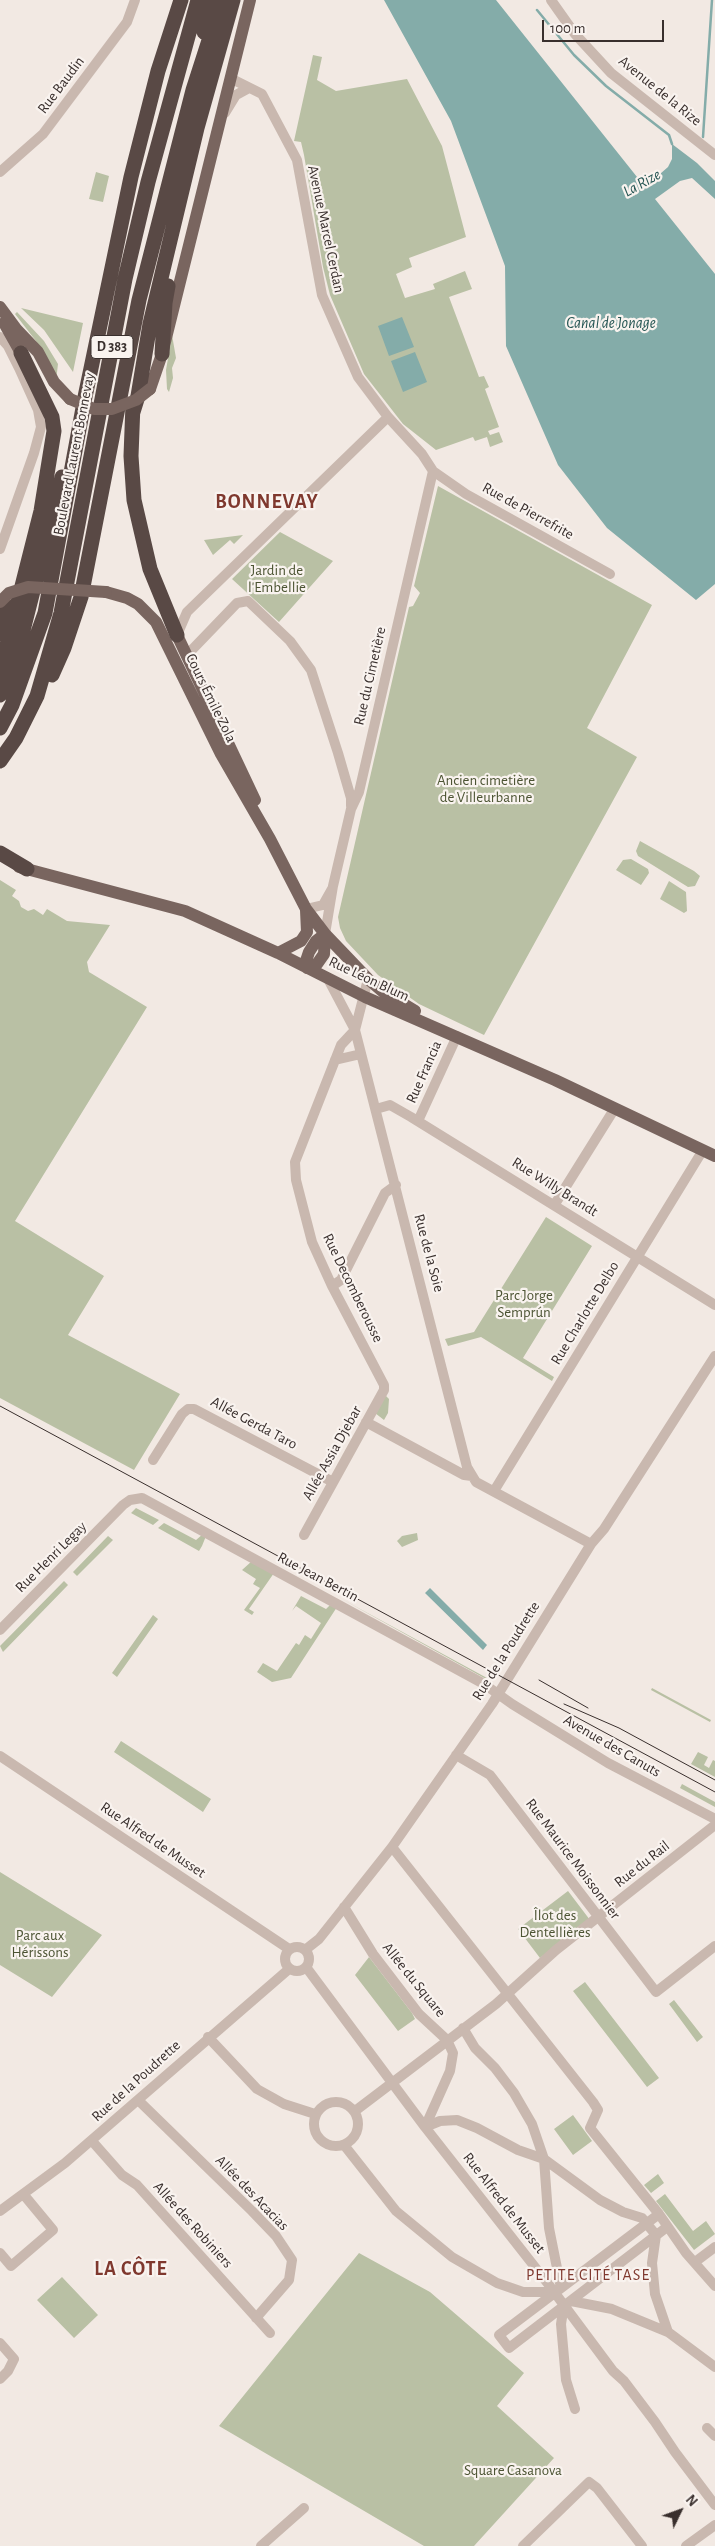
<!DOCTYPE html>
<html>
<head>
<meta charset="utf-8">
<style>
  body { margin:0 }
  #map { position:relative; width:715px; height:2546px; overflow:hidden; background:#f2e9e3; font-family:"Alegreya Sans",sans-serif }
  canvas { display:block }
  .north { position:absolute; left:655px; top:2486px; width:50px; height:50px; -webkit-text-stroke:4px #f9f3ef; paint-order:stroke; rotate:48deg; font-size:14px; font-weight:700; line-height:20px; text-align:center; color:#392f2d }
  .north::after { content:''; display:block; margin:auto; width:18px; height:22px; background:#392f2d; clip-path:polygon(50% 0,100% 100%,50% 72%,0 100%) }
  .scale { position:absolute; left:542px; top:20px; width:122px; height:22px; box-sizing:border-box; border:2px solid #392f2d; border-top:0; padding-left:6px; font-size:15px; line-height:18px; white-space:nowrap; color:#392f2d; -webkit-text-stroke:4px #f9f3ef; paint-order:stroke }
</style>
</head>
<body>
<div id="map">
<canvas width="715" height="2546"></canvas>
<div class="north">N</div>
<div class="scale">100 m</div>
</div>
<script>
const ctx = document.querySelector('canvas').getContext('2d');
ctx.lineJoin = 'round';
function fill(path, color) {
  ctx.fillStyle = color;
  ctx.fill(path, 'evenodd');
}
function toPath(rows) {
  const path = new Path2D();
  for (const r of rows) {
    if (r.length === 3) {
      path.moveTo(r[0] + r[2], r[1]);
      path.arc(r[0], r[1], r[2], 0, 2 * Math.PI);
      continue;
    }
    path.moveTo(r[0], r[1]);
    for (let i = 2; i < r.length; i += 2) path.lineTo(r[i], r[i + 1]);
  }
  return path;
}
function trace(path, color, width, dash) {
  ctx.strokeStyle = color;
  ctx.lineWidth = width;
  ctx.lineCap = dash ? 'butt' : 'round';
  ctx.setLineDash(dash || []);
  ctx.stroke(path);
}
function write(font, color, halo, rows, align = 'center') {
  ctx.font = font + ' "Alegreya Sans",sans-serif';
  ctx.lineWidth = 4.5;
  ctx.setLineDash([]);
  ctx.textBaseline = 'middle';
  ctx.strokeStyle = halo;
  ctx.fillStyle = color;
  for (const [text, x, y, turn = 0] of rows) {
    ctx.save();
    ctx.translate(x, y);
    ctx.rotate((+turn || 0) * Math.PI / 180);
    ctx.textAlign = isNaN(turn) ? turn : align;
    if (halo) ctx.strokeText(text, 0, 0);
    ctx.fillText(text, 0, 0);
    ctx.restore();
  }
}
fill(toPath([
  [313,55,322,57,317,80,336,91,407,79,442,146,466,237,409,258,412,267,396,274,405,298,435,289,433,284,465,271,472,289,449,297,479,377,484,376,489,387,485,389,499,427,488,431,490,435,499,432,503,442,490,447,487,437,475,441,473,437,436,450,403,424,364,374,330,295,323,267,304,155,301,142,294,141],
  [96,172,109,176,103,202,89,199],
  [21,308,83,323,73,372,44,330],
  [17,312,44,341,58,364,56,381,36,341,15,314],
  [172,335,176,358,172,368,173,378,169,392,167,389,166,370],
  [438,486,652,605,587,728,637,757,484,1035,419,1004,378,975,346,941,340,928,338,917,409,607,413,606,420,593,414,586],
  [280,532,333,561,279,622,232,579],
  [243,535,234,544,230,540,213,555,204,540],
  [640,841,694,871,700,876,695,886,688,887,638,856,636,851],
  [631,859,648,869,649,873,641,885,616,870,623,860],
  [0,880,16,890,12,896,19,901,21,907,28,911,34,909,43,915,47,909,67,921,110,925,87,962,89,972,147,1007,15,1221,104,1276,68,1335,180,1394,134,1470,0,1398],
  [669,881,686,892,687,911,684,913,660,899],
  [546,1217,592,1246,523,1358,554,1377,552,1381,481,1337,448,1346,445,1339,474,1332],
  [385,1395,389,1399,388,1413,384,1420,375,1413],
  [136,1508,159,1520,153,1525,131,1513],
  [164,1523,196,1540,203,1534,206,1536,202,1546,199,1551,158,1528],
  [417,1533,418,1540,402,1547,397,1541,402,1536],
  [108,1536,113,1540,77,1576,73,1572],
  [252,1561,274,1573,249,1609,254,1612,252,1615,244,1610,260,1588,253,1584,256,1579,242,1570],
  [64,1581,68,1585,3,1652,0,1646],
  [301,1596,326,1609,331,1604,337,1607,291,1678,272,1682,257,1672,263,1663,277,1671,296,1643,299,1645,305,1635,311,1639,321,1623,296,1606,292,1611],
  [340,1598,487,1678,486,1679],
  [153,1615,158,1619,117,1677,112,1673],
  [652,1688,711,1720,710,1722,651,1690],
  [121,1741,211,1799,203,1812,114,1752],
  [698,1752,708,1757,704,1765,709,1768,713,1760,715,1761,715,1777,691,1764],
  [682,1784,715,1802,715,1807,680,1788],
  [0,1872,102,1935,52,1997,0,1965],
  [568,1891,590,1920,540,1958,518,1929],
  [369,1957,412,2013,415,2019,398,2031,355,1975],
  [585,1982,659,2078,647,2087,573,1991],
  [674,2000,703,2037,697,2042,669,2004],
  [573,2115,592,2141,573,2155,554,2129],
  [658,2174,664,2183,651,2193,644,2185],
  [665,2194,693,2231,706,2221,715,2234,694,2250,656,2201],
  [359,2253,430,2292,524,2373,497,2406,554,2458,474,2546,424,2546,219,2426],
  [62,2277,98,2315,74,2338,37,2300]
]), '#b9c0a4');
fill(toPath([
  [384,0,496,0,645,187,668,167,672,159,672,144,697,163,715,181,715,199,692,178,680,181,655,199,715,274,715,584,696,600,607,528,558,465,506,346,505,266,451,121],
  [402,317,414,347,389,356,378,326],
  [415,352,427,382,403,392,391,361],
  [430,1588,487,1645,483,1650,425,1593]
]), '#84aca9');
trace(toPath([
  [537,10,574,55,606,86,669,135,672,144],
  [703,137,712,0]
]), '#84aca9', 2.5);
trace(toPath([
  [551,0,575,34,611,73,715,155],
  [230,78,262,94,297,160,322,295,358,377,388,417,422,454,433,471,466,494,610,574],
  [225,113,236,95,247,89],
  [0,172,43,134,127,22,135,0],
  [0,337,8,346,19,368,38,410,41,427,34,453,0,549],
  [177,635,187,612,388,417],
  [186,656,237,603,248,601,290,641,311,670,338,753,351,798,351,806],
  [306,909,323,905,332,889],
  [325,934,333,886,351,809,359,792,433,471],
  [328,979,355,1030,467,1467,476,1482,591,1544],
  [335,1060,361,1054],
  [376,1109,390,1105,411,1117,715,1305],
  [418,1121,457,1036],
  [555,1204,615,1108],
  [332,1286,341,1280,385,1193,396,1185],
  [366,1422,464,1475,472,1476],
  [153,1460,182,1414,188,1409,194,1409,333,1482],
  [494,1491,703,1150],
  [304,1535,384,1390,384,1385,332,1286,312,1242,296,1180,295,1162,341,1045,355,1030,368,979],
  [0,1630,123,1505,130,1500,142,1498,484,1684,512,1704,608,1763,715,1819],
  [456,1755,490,1775,656,1992,715,1946],
  [0,1756,289,1949],
  [392,1847,593,2102,598,2110,590,2128,659,2214,686,2253,715,2286],
  [344,1907,373,1954,419,2014,447,2040,453,2053,450,2071,425,2127],
  [297,1959,12],
  [305,1950,319,1939,392,1847,492,1704,591,1544,604,1529,715,1356],
  [306,1967,425,2127,549,2285,613,2371,624,2381,655,2422,675,2452,715,2505],
  [463,2028,475,2048,495,2068,514,2093,532,2124,544,2159,600,2200,623,2212,642,2218,656,2235,652,2263,655,2294,668,2332],
  [208,2037,257,2089,284,2104,315,2114],
  [138,2100,252,2211,276,2236,292,2260,289,2280,256,2318],
  [336,2124,22],
  [355,2111,496,2004,556,1950,715,1825],
  [425,2127,440,2121,457,2120,477,2128,518,2150,544,2159,549,2228,561,2288],
  [92,2141,122,2175,137,2185,270,2333],
  [344,2145,396,2211,452,2257,497,2283,523,2292,555,2292],
  [0,2211,65,2163,289,1969],
  [659,2214,499,2335,509,2348,667,2227],
  [0,2253,11,2266,53,2230,24,2195],
  [695,2262,715,2247],
  [571,2301,612,2309,668,2332,715,2367],
  [564,2305,561,2324,566,2380,575,2409],
  [0,2343,14,2359,8,2371,0,2379],
  [707,2428,715,2436],
  [261,2546,304,2508],
  [523,2546,589,2482,597,2488,642,2546],
  [686,2546,715,2525]
]), '#c9b8af', 10);
trace(toPath([
  [0,307,17,330,38,352,54,382,70,399],
  [4,323,21,353],
  [150,389,162,354,250,0],
  [106,592,127,598,138,604,156,622,221,754,270,839,306,909,325,934,368,979,382,991,415,1011],
  [177,635,255,800],
  [19,867,185,911,278,953,365,997,555,1080,715,1156],
  [325,934,324,954,317,964,307,968,306,961,309,952,316,941,325,934],
  [278,953,301,941,307,932,306,910]
]), '#79655f', 12);
trace(toPath([
  [204,32,209,0],
  [162,354,165,303,168,286],
  [133,404,131,456,134,500,150,569,177,635],
  [133,412,138,396,150,324,197,128,233,0],
  [0,634,8,607],
  [0,673,41,511,54,431,52,417,21,353],
  [52,675,64,648,81,597,139,300,193,90,222,0],
  [0,695,16,658,62,477],
  [0,728,12,705,45,613,85,397,131,177,158,71,181,0],
  [0,761,16,738,37,696,61,613,125,279,148,182,198,0],
  [0,853,27,869]
]), '#594945', 15);
trace(toPath([
  [0,1406,715,1792],
  [539,1680,588,1708],
  [564,1704,619,1728,715,1780]
]), '#392f2d', 1);
trace(toPath([
  [70,399,94,409,112,409,136,400,150,389],
  [0,602,9,593,28,587,106,592]
]), '#79655f', 12);
for (const [x, y, w] of [
  [112,347,42]
]) {
  const box = new Path2D();
  box.roundRect(x - w / 2, y - 11.5, w, 23, 4);
  ctx.fillStyle = '#f9f3ef';
  ctx.fill(box);
  trace(box, '#392f2d', 1);
}
write('bold 14px', '#392f2d', null, [
  ["D 383",112,347]
]);
write('15px', '#392f2d', '#f9f3ef', [
  ["Rue Baudin",61,85,-53],
  ["Avenue de la Rize",660,91,39],
  ["Avenue Marcel Cerdan",326,229,78],
  ["Boulevard Laurent Bonnevay",74,454,-79],
  ["Rue de Pierrefrite",528,511,29],
  ["Rue du Cimetière",370,676,-77],
  ["Cours Émile Zola",211,698,64],
  ["Rue Léon Blum",369,979,25],
  ["Rue Francia",424,1072,-66],
  ["Rue Willy Brandt",555,1187,32],
  ["Rue de la Soie",429,1253,75],
  ["Rue Decomberousse",353,1288,64],
  ["Rue Charlotte Delbo",585,1313,-59],
  ["Allée Gerda Taro",254,1423,28],
  ["Allée Assia Djebar",332,1453,-61],
  ["Rue Henri Legay",51,1557,-45],
  ["Rue Jean Bertin",318,1577,28],
  ["Rue de la Poudrette",506,1651,-58],
  ["Avenue des Canuts",612,1746,30],
  ["Rue Alfred de Musset",153,1840,34],
  ["Rue Maurice Moissonnier",573,1859,53],
  ["Rue du Rail",642,1864,-38],
  ["Allée du Square",414,1980,51],
  ["Rue de la Poudrette",136,2081,-42],
  ["Allée des Acacias",252,2193,46],
  ["Rue Alfred de Musset",504,2203,52],
  ["Allée des Robiniers",193,2225,48]
]);
write('15px', '#4c5433', '#f9f3ef', [
  ["Jardin de",277,570],
  ["l'Embellie",277,587],
  ["Ancien cimetière",486,780],
  ["de Villeurbanne",486,797],
  ["Parc Jorge",524,1295],
  ["Semprún",524,1312],
  ["Îlot des",555,1915],
  ["Dentellières",555,1932],
  ["Parc aux",40,1935],
  ["Hérissons",40,1952],
  ["Square Casanova",513,2470]
]);
write('italic 16px', '#265654', '#f9f3ef', [
  ["La Rize",642,183,-29],
  ["Canal de Jonage",611,323]
]);
ctx.letterSpacing = '1px';
write('16px', '#7f382e', '#f9f3ef', [
  ["PETITE CITÉ TASE",588,2275]
]);
ctx.letterSpacing = '0px';
ctx.letterSpacing = '1px';
write('bold 20px', '#7f382e', '#f9f3ef', [
  ["BONNEVAY",267,502],
  ["LA CÔTE",131,2269]
]);
ctx.letterSpacing = '0px';
</script>
</body>
</html>
